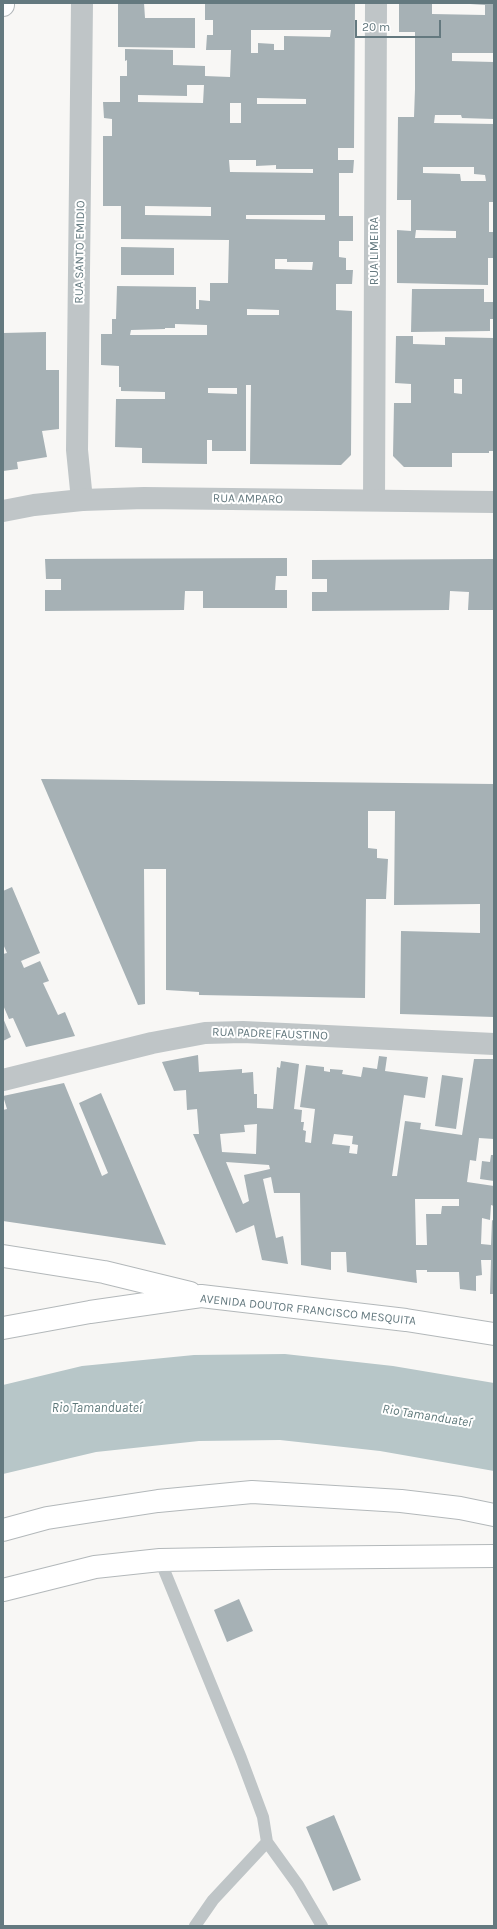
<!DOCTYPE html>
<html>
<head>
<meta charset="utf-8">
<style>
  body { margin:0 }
  #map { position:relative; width:497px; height:1929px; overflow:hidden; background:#f8f7f5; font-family:Karla,sans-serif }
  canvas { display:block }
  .frame { position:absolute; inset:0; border:4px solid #64797f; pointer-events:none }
  .scale { position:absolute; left:355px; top:20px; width:86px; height:18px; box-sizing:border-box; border:2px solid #64797f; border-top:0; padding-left:5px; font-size:12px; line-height:14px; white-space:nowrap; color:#64797f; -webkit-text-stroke:3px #fff; paint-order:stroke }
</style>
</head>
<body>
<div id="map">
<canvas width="497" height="1929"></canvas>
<div class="frame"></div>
<div class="scale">20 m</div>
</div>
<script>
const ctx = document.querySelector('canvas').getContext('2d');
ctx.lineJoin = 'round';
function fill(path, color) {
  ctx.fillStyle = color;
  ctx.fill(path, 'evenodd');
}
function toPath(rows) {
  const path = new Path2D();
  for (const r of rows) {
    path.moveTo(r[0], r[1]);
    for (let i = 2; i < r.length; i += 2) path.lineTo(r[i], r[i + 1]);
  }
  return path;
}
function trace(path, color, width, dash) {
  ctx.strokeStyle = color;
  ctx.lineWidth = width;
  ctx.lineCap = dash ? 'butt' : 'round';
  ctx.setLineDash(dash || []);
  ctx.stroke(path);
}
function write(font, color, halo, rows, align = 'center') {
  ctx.font = font + ' Karla,sans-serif';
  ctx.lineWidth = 4;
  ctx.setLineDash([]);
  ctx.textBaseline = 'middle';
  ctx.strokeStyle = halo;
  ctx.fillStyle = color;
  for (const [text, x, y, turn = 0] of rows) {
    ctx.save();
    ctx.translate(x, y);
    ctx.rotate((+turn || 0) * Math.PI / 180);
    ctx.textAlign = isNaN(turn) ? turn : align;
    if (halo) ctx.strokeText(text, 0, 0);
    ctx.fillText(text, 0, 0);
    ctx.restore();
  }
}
fill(toPath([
  [285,1354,393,1366,494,1383,494,1471,380,1451,280,1440,199,1441,96,1452,3,1474,3,1385,82,1366,194,1355]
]), '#b7c6c8');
fill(toPath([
  [118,3,144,3,145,18,195,18,195,48,118,47],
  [205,3,355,3,354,148,338,148,338,160,354,160,353,173,339,173,339,216,353,216,353,241,339,241,339,257,346,258,346,270,353,270,352,284,336,284,336,310,352,311,351,455,341,465,250,464,251,385,246,385,246,451,212,451,212,440,207,440,207,464,142,463,142,448,115,447,116,399,165,399,165,392,121,391,121,387,119,387,119,366,101,365,101,334,112,334,112,319,116,319,117,286,196,287,196,309,199,309,199,300,210,301,210,283,228,283,229,240,121,239,121,206,103,206,103,136,112,136,112,119,104,118,103,102,120,102,120,76,127,76,127,60,125,61,125,49,173,50,173,65,205,66,205,76,230,77,231,50,206,50,207,35,213,35,213,20,205,20],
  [251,30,331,30,330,37,284,36,284,50,274,50,274,44,258,43,258,53,251,53],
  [187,85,204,85,203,103,138,102,138,95,187,96],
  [257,98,306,99,306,104,257,104],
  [230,103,241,103,241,123,230,123],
  [229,160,256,160,256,166,276,165,276,169,313,169,313,173,230,172],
  [145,206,211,207,211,216,145,215],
  [246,215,325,215,325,220,246,219],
  [275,259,287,259,287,262,313,262,312,270,275,269],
  [247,309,279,310,279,315,247,315],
  [175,324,207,325,207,335,130,335,131,330,165,329,165,328,175,328],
  [208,388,237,388,237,394,208,393],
  [399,3,432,3,432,14,485,15,485,5,455,3,494,3,494,53,452,53,452,61,494,62,494,119,462,118,461,115,435,115,434,123,494,124,494,202,489,202,489,232,494,232,494,258,488,258,488,285,397,283,397,230,411,231,411,200,397,200,398,117,414,117,415,89,415,32,399,32],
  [423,167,474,167,474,174,485,175,486,181,461,181,460,174,423,173],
  [416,230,456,231,456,238,415,238],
  [121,247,174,248,174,275,121,275],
  [412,289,484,289,484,302,494,302,494,319,490,319,490,331,411,332],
  [46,332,46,370,59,370,59,429,42,431,47,457,17,462,18,469,3,471,3,333],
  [396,336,413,336,413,344,445,345,445,337,494,338,494,451,489,451,489,453,452,453,452,467,404,467,393,456,394,403,411,403,411,384,395,383],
  [454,379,462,379,462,394,454,393],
  [287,558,287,576,276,576,275,590,287,590,287,608,203,608,203,591,185,591,184,610,45,611,45,590,61,590,61,579,46,579,45,559],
  [494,559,494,610,468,610,469,592,450,591,449,610,312,611,312,592,327,592,327,579,312,579,312,560],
  [41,779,494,784,494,1017,400,1014,401,931,480,933,480,904,394,905,395,811,368,811,368,848,377,849,377,858,388,859,386,899,366,899,365,998,199,995,199,992,166,990,166,869,144,869,145,1004,138,1005],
  [12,887,40,953,21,961,24,968,40,961,49,981,43,983,58,1015,65,1012,75,1036,26,1047,13,1018,9,1019,3,1005,3,954,7,953,3,944,3,891],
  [3,1018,11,1037,3,1041],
  [198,1055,199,1072,242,1069,242,1073,253,1072,254,1094,257,1094,257,1108,273,1109,277,1067,280,1068,281,1061,299,1064,294,1109,302,1110,301,1122,304,1122,303,1130,306,1131,305,1142,311,1143,315,1109,300,1107,306,1065,324,1067,324,1071,330,1072,330,1069,343,1070,342,1074,361,1077,363,1067,377,1069,379,1056,387,1057,385,1071,428,1077,425,1098,404,1095,392,1176,397,1176,405,1121,421,1123,420,1129,462,1135,474,1059,494,1059,494,1139,479,1138,476,1161,470,1160,467,1182,494,1186,494,1206,491,1205,490,1220,482,1218,481,1244,491,1245,492,1220,494,1221,494,1294,490,1294,491,1260,481,1260,482,1275,476,1276,476,1291,460,1289,459,1272,427,1272,427,1270,416,1270,417,1283,347,1272,346,1252,331,1252,331,1270,301,1265,300,1193,274,1193,271,1177,263,1179,276,1238,283,1236,288,1264,262,1260,254,1225,236,1233,193,1134,199,1134,197,1109,187,1110,186,1090,174,1091,162,1062],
  [257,1124,256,1154,222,1152,220,1134,245,1132,244,1125],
  [334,1134,353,1136,352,1144,358,1145,357,1154,349,1153,350,1146,332,1144],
  [226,1162,269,1165,270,1169,244,1175,249,1201,243,1204],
  [415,1199,459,1199,459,1206,442,1206,441,1214,426,1214,427,1245,416,1245],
  [442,1075,463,1078,456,1129,435,1126],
  [64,1083,102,1176,108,1173,79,1103,101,1093,166,1245,3,1221,3,1110,7,1109,3,1096],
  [491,1155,494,1155,494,1181,480,1179,482,1161,490,1162],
  [239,1599,253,1631,227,1642,214,1610],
  [334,1815,361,1880,333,1891,306,1827]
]), '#a6b1b5');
const trunk = toPath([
  [3,5,3,3],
  [3,1256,104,1272,190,1293],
  [3,1328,90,1312,201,1296,406,1320,494,1334],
  [3,1530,47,1518,158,1501,252,1492,401,1501,460,1508,494,1515],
  [3,1590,95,1567,160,1560,273,1558,494,1556]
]);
trace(trunk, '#b3b8ba', 24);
trace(toPath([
  [160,1560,241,1758,263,1817,267,1842,298,1885,322,1926],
  [195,1926,213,1900,267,1842]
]), '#bfc5c7', 12);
trace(toPath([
  [82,500,77,450,82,3],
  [374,500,376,3],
  [3,1080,152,1043,205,1033,243,1032,494,1044]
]), '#bfc5c7', 22);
trace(toPath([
  [3,511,34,505,82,500,144,498,494,502]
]), '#bfc5c7', 22);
trace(trunk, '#fff', 22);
write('12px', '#64797f', '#fff', [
  ["RUA LIMEIRA",375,251,-90],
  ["RUA SANTO EMIDIO",80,252,-89],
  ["RUA AMPARO",248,499,1],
  ["RUA PADRE FAUSTINO",270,1034,2],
  ["AVENIDA DOUTOR FRANCISCO MESQUITA",308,1310,6]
]);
write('italic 13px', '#5e787a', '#fff', [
  ["Rio Tamanduateí",97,1408],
  ["Rio Tamanduateí",427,1416,9]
]);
</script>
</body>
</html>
